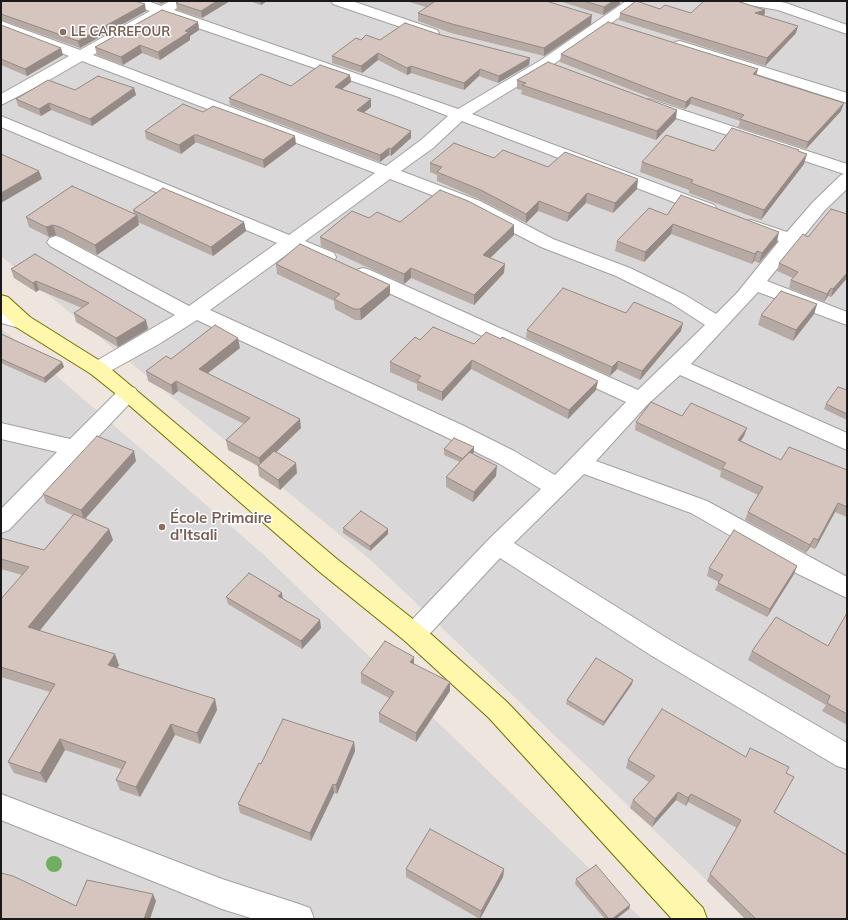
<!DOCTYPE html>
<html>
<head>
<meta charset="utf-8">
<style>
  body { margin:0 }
  #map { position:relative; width:848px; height:920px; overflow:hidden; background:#eee6de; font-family:Mulish,sans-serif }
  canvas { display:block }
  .frame { position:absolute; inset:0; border:2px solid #1a1a1a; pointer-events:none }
</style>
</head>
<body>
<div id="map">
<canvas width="848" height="920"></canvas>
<div class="frame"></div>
</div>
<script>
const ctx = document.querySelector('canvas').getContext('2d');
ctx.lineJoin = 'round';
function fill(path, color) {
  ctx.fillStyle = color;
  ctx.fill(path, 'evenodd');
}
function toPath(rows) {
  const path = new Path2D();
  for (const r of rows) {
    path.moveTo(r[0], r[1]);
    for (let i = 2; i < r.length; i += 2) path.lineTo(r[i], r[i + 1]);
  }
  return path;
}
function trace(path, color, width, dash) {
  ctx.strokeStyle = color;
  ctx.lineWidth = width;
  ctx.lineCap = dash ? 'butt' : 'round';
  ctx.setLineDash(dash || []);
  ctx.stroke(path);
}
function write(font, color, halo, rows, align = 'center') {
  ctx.font = font + ' Mulish,sans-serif';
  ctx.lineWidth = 3;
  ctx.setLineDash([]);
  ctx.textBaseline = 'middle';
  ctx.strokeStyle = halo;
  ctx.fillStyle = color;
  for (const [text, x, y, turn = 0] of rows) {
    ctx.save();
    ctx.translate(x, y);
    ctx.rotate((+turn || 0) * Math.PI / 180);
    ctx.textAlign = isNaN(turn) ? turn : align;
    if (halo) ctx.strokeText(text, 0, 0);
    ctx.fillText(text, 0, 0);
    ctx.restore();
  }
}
fill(toPath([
  [1,1,847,1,847,919,747,919,374,563,1,256],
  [1,328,264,555,642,919,1,919]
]), '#d9d7d7');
const street = toPath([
  [127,1,148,1,161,6,170,1,188,1,174,10,458,109,541,60,626,1,642,1,551,66,472,114,714,205,717,209,714,213,708,214,702,213,462,121,433,148,401,171,480,201,553,239,630,268,685,295,716,314,737,293,779,241,745,229,742,225,745,221,751,220,787,232,813,202,841,175,844,174,643,107,641,104,643,101,649,99,655,101,847,164,847,189,825,210,767,281,847,312,847,325,758,292,691,364,847,433,847,450,680,375,647,405,596,461,707,501,847,577,847,598,792,571,691,513,584,474,514,543,670,640,847,743,847,769,837,766,652,656,500,558,423,641,414,645,405,641,402,634,405,627,490,538,541,489,498,463,446,437,197,320,159,344,105,374,98,376,91,374,88,369,91,364,175,315,50,246,47,242,50,238,56,236,62,238,189,306,277,243,1,127,1,116,289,235,375,173,82,61,44,83,1,105,1,94,69,56,1,30,1,21,80,50,150,11,129,4,127,1],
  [163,16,396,96,448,116,421,140,386,166,93,55,163,16],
  [390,179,468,209,541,247,616,276,671,303,705,325,638,390,370,270,363,268,356,270,354,274,356,278,626,402,555,475,514,451,462,425,210,310,293,250,320,261,327,263,334,261,336,257,334,253,305,241,390,179],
  [331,1,352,1,437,30,439,33,437,36,427,36,333,4,331,1],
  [742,1,776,1,786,3,847,25,847,34,778,10,749,5,744,4,742,1],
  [680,41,847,93,847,103,675,48,673,45,675,42,680,41],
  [1,311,30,317,33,322,30,327,23,329,1,323,1,311],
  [128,386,135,388,138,393,135,398,9,530,1,533,1,509,57,452,1,439,1,423,70,439,121,388,128,386],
  [1,794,222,879,299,904,310,908,314,919,254,919,222,909,1,820,1,794]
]);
const secondary = toPath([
  [1,295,8,297,30,317,105,364,337,559,423,627,507,702,703,908,707,919,672,919,489,718,405,641,321,573,121,398,91,374,16,327,1,312,1,295]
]);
trace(street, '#a1a1a1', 2);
trace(secondary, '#736f00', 2);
fill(street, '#fff');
fill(secondary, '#fff7ab');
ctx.fillStyle = '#70ae64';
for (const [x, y] of [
  [54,864]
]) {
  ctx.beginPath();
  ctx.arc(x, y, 8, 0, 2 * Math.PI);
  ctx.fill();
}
fill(toPath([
  [1,1,146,11,80,48,1,20],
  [152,1,167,1,161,4],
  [179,1,230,1,202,18,177,10,176,3],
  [249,1,267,1,261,5],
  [406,1,546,1,591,24,544,56,451,33,418,21,418,13,426,7],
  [559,1,620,1,620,4,603,15],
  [660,9,691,13,765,10,764,16,796,33,765,66,619,20,620,13],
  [198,22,199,30,190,36,190,40,160,60,142,53,123,65,97,55,95,47],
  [1,25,63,55,27,76,1,65],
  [441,35,530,58,529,65,498,83,479,76,464,90,411,73,407,75,378,60,362,73,332,63,332,56,361,40,380,40],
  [561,54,756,75,841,111,806,149,738,127,740,121,690,104,685,109,657,100,560,62],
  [350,75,351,82,342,89,371,99,371,107,364,112,411,138,391,156,389,155,380,162,230,105,229,98],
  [517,80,676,119,656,140,521,94,522,90,517,89],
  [134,88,136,95,92,126,51,110,41,116,18,106,16,99,75,90],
  [203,112,296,144,264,168,198,143,195,143,181,154,146,139,145,131],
  [799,150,799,152,804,164,761,220,689,193,689,190,640,172,642,162,714,151],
  [494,158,548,167,637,189,613,213,586,203,567,222,538,211,526,223,481,200,437,181,437,175,430,172,430,163],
  [133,210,244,222,246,231,213,256,138,222,139,225,97,255,62,237,56,235,49,237,29,227,26,217,134,214],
  [847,214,847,278,831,297,828,296,824,302,789,288,791,280,793,278,777,271,779,263,808,237],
  [667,215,777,242,759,263,754,261,752,264,671,234,644,262,615,251,617,241],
  [369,218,514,235,490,258,504,273,474,305,411,278,404,284,321,246,320,237],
  [276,264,390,285,390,295,361,320,355,320,335,309,334,301,277,274],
  [11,269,146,320,148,329,118,347,76,322,74,313,82,308,39,290,36,292,14,278],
  [817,304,814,314,793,341,758,325,761,315],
  [626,313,681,331,640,380,617,369,610,376,526,338,527,330],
  [1,334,62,362,64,367,45,383,1,363],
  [420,340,474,344,596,390,568,419,471,369,442,401,417,390,417,384,390,372,390,362],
  [240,348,207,374,301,428,276,452,297,473,280,490,259,476,258,466,228,450,226,440,244,424,178,391,173,395,148,381,146,371,171,359],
  [847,390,847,420,824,409,826,404],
  [682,416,744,436,741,441,781,460,847,470,847,517,835,512,815,549,810,547,806,553,745,520,748,512,758,495,720,477,721,471,635,430,636,422],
  [444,449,474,452,472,454,496,476,473,502,446,487,446,477,460,462,444,455],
  [136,461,85,519,113,540,39,631,119,665,117,668,215,699,217,710,200,744,175,735,140,797,120,790,116,780,121,769,65,750,46,783,14,773,8,762,50,692,1,677,1,599,22,575,1,569,1,538,44,550,73,515,46,503,43,494],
  [343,528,388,534,370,551,343,533],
  [797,566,794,574,767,617,715,590,719,582,707,576,709,568],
  [282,593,282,599,321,628,302,649,228,604,226,597],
  [847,613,847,725,822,711,826,705,748,660,752,651,828,646],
  [361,673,450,682,450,691,416,742,379,722,379,713,389,698,361,683],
  [632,684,603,726,566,704,567,700],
  [354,742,355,751,337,794,334,793,311,841,240,813,238,804,261,764],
  [746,757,786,773,794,777,775,812,847,919,745,919,707,881,710,874,737,828,688,802,686,806,676,800,652,827,630,808,633,800,649,782,626,768,628,760],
  [406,869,504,869,503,877,480,919,406,877],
  [576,879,630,905,629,909,616,919,605,919,575,884]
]), '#b7a9a3');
fill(toPath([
  [160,1,167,1,161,4],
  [217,1,230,1,202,18,201,11],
  [260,1,267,1,261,5],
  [613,1,620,1,620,4,603,15,604,7],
  [145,4,146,11,80,48,78,41],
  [765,10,764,17,755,13],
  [592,15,591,24,544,56,544,48],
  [198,22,199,30,190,36,190,40,160,60,158,52,185,31],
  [798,26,796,33,765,66,767,58],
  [140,45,142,53,123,65,121,57],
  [61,48,63,55,27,76,25,69],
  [378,53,378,60,362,73,361,66],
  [530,58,529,65,498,83,499,76],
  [411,66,411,73,407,75,407,68],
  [480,69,479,76,464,90,464,83],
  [758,69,756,76,753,74],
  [350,75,351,82,336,94,335,87],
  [134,88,136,95,92,126,90,119],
  [691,97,690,104,685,109,686,102],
  [371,99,371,107,358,117,357,110],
  [49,103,51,110,41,116,39,109],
  [844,103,841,111,806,149,808,142],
  [677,110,676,119,656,140,657,131],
  [411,131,411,138,391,156,391,149],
  [194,135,195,143,181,154,179,145],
  [295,136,296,144,264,168,263,160],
  [389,148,389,155,380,162,380,155],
  [807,154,804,164,761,220,764,210],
  [39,171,42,179,1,203,1,193],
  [638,179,637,189,613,213,615,203],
  [587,193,586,203,567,222,569,213],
  [539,201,538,211,526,223,526,214],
  [137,215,139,225,97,255,95,245],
  [244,222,246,231,213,256,211,247],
  [673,224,671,234,644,262,645,252],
  [53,225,56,235,49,237,46,227],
  [514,225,514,235,483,265,483,255],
  [779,232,777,242,759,263,762,253],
  [757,251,754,261,752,264,755,254],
  [505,264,504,273,474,305,474,295],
  [411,268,411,278,404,284,404,274],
  [847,273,847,278,831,297,833,289],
  [36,281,39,290,36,292,33,283],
  [390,285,390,295,361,320,360,309],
  [831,288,828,296,824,302,827,294],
  [817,304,814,314,793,341,796,330],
  [146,320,148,329,118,347,116,338],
  [683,323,681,331,640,380,642,371],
  [238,338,240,348,200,379,199,369],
  [472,360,471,369,442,401,442,392],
  [618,361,617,369,610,376,612,367],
  [62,362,64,367,45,383,44,378],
  [176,381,178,391,173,395,171,385],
  [598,381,596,390,568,419,569,410],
  [300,419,301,428,261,467,259,458],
  [747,428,744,436,735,449,738,440],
  [474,447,474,452,464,464,464,459],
  [134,451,136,461,84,520,81,510],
  [296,463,297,473,280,490,278,480],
  [497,466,496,476,473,502,474,492],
  [838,503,835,512,815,549,818,540],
  [109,529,113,540,33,639,28,627],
  [388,529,388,534,370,551,370,546],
  [814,538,810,547,806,553,810,545],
  [797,566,794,574,767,617,770,609],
  [282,593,283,601,278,596],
  [320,620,321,628,302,649,301,641],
  [115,654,119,665,113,676,108,665],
  [414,657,414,666,410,662],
  [633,680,632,684,603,726,604,722],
  [450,682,450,691,416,742,416,733],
  [215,699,217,710,200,744,197,733],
  [171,724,175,735,140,797,136,787],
  [60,739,65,750,46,783,40,773],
  [354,742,355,751,337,794,336,785],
  [333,784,334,793,311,841,310,833],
  [678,792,676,800,652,827,655,819],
  [691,794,688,802,686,806,688,798],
  [504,869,503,877,480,919,481,911],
  [153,894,156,901,150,919,144,919],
  [630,905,629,909,616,919,612,919]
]), '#958a85');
const building = toPath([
  [1,1,135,1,145,4,78,41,1,14,1,1],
  [179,1,217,1,201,11,176,3,179,1],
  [431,1,546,1,592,15,544,48,452,24,418,13,434,2,431,1],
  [584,1,613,1,604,7,584,1],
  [636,1,660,9,665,5,691,13,704,1,737,1,765,10,755,13,798,26,767,58,620,13,636,1],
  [162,10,198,22,185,31,189,32,158,52,140,45,121,57,95,47,162,10],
  [608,22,758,69,753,74,844,103,808,142,740,119,744,115,691,97,686,102,658,92,561,54,608,22],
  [405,23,441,35,530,58,499,76,480,69,464,83,411,66,407,68,378,53,361,66,332,56,356,38,361,40,366,35,380,40,405,23],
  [1,25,61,48,25,69,1,59,1,25],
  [548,62,677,110,657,131,522,85,526,83,517,80,548,62],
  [320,65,350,75,335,87,371,99,357,110,411,131,391,149,389,148,380,155,229,98,261,74,291,86,320,65],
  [98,76,134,88,90,119,49,103,39,109,16,99,48,80,75,90,98,76],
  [183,104,203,112,213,106,295,136,263,160,197,135,194,135,179,145,145,131,183,104],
  [732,128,799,150,798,151,807,154,764,210,691,183,693,180,642,162,666,135,714,151,732,128],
  [454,143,494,158,503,150,548,167,565,152,638,179,615,203,587,193,569,213,539,201,526,214,481,190,437,172,442,167,430,163,454,143],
  [1,154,39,171,1,193,1,154],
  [72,186,137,215,95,245,60,227,53,225,46,227,26,217,72,186],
  [163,188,244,222,211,247,133,210,163,188],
  [440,190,468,201,514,225,483,255,505,264,474,295,411,268,404,274,320,237,352,211,369,218,377,212,400,222,440,190],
  [681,195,779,232,762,253,757,251,755,254,673,224,645,252,617,241,649,208,667,215,681,195],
  [831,209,847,214,847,273,833,289,831,288,827,294,791,280,798,272,779,263,803,234,808,237,831,209],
  [300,244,390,285,360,309,354,309,334,299,340,294,276,264,300,244],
  [35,254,146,320,116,338,74,313,89,303,36,281,33,283,11,269,35,254],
  [563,288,626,313,634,302,683,323,642,371,618,361,612,367,527,330,563,288],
  [781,291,817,304,796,330,761,315,781,291],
  [215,325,238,338,199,369,300,419,259,458,226,440,250,418,176,381,171,385,146,371,166,356,171,359,215,325],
  [433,327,474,344,486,332,501,339,502,337,598,381,569,410,472,360,442,392,417,381,421,376,390,362,415,337,420,340,433,327],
  [1,334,62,362,44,378,1,359,1,334],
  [838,387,847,390,847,414,826,404,838,387],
  [651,402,682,416,691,403,747,428,738,440,781,460,789,447,847,470,847,507,838,503,818,540,814,538,810,545,748,512,763,487,722,468,726,463,636,422,651,402],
  [97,436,134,451,81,510,43,494,97,436],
  [454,438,474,447,463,459,444,449,454,438],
  [274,451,296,463,278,480,258,466,274,451],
  [469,452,497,466,474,492,446,477,469,452],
  [361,511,388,529,370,546,343,528,361,511],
  [74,514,109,529,28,627,115,654,108,665,215,699,197,733,171,724,136,787,116,780,126,762,60,739,40,773,8,762,55,684,1,667,1,599,29,567,1,559,1,538,44,550,74,514],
  [734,530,797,566,770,609,718,583,723,575,709,568,734,530],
  [249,573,282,593,278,596,320,620,301,641,226,597,249,573],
  [847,613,847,714,827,703,830,696,752,651,776,617,828,646,847,613],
  [385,641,414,657,410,662,450,682,416,733,379,713,394,692,361,673,385,641],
  [596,658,633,680,604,722,567,700,596,658],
  [662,709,746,757,750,748,789,767,786,773,794,777,774,812,847,855,847,919,756,919,710,874,741,820,691,794,688,798,678,792,655,819,633,800,655,776,628,760,662,709],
  [283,719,354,742,336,785,333,784,310,833,238,804,259,763,261,764,283,719],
  [430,829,504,869,481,911,406,869,430,829],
  [596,865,630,905,612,919,609,919,576,879,596,865],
  [1,873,13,876,76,906,87,880,153,894,144,919,1,919,1,873]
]);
fill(building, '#d5c5be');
trace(building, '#958a85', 1);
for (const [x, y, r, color] of [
  [63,32,4,"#8d6e63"],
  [162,527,4,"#8d6e63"]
]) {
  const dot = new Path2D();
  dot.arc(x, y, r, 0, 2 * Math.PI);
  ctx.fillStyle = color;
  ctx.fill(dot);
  trace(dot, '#fff', 1.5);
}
write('bold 13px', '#785e54', '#fff', [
  ["LE CARREFOUR",71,32]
], 'left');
write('bold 15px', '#785e54', '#fff', [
  ["École Primaire",170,518],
  ["d'Itsali",170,535]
], 'left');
</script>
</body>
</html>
